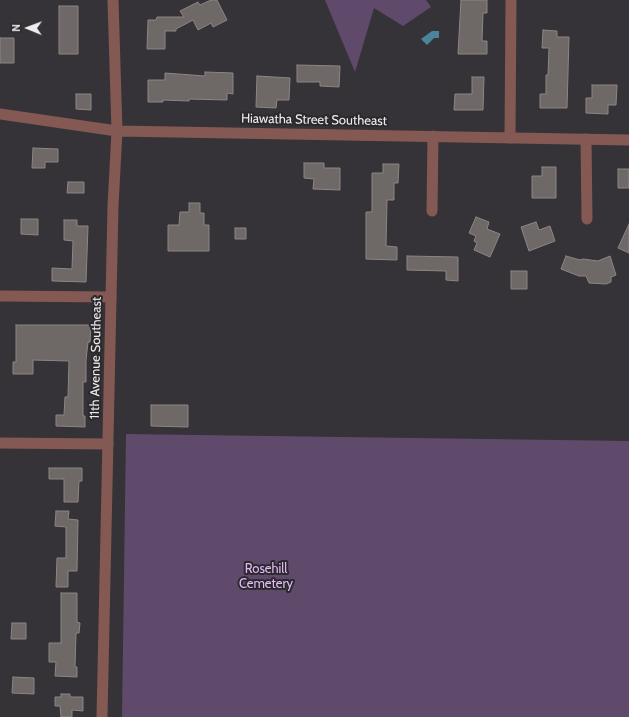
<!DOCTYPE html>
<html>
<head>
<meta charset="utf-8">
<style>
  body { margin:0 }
  #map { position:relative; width:629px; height:717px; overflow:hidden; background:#353337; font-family:Cabin,sans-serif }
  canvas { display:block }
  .north { position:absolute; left:8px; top:8px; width:40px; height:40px; -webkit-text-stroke:3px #2b292c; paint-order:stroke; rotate:271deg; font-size:11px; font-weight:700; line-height:16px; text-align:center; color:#edecee }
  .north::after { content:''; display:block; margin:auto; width:14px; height:18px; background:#edecee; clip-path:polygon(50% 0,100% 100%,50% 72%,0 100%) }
</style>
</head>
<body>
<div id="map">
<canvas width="629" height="717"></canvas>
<div class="north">N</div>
</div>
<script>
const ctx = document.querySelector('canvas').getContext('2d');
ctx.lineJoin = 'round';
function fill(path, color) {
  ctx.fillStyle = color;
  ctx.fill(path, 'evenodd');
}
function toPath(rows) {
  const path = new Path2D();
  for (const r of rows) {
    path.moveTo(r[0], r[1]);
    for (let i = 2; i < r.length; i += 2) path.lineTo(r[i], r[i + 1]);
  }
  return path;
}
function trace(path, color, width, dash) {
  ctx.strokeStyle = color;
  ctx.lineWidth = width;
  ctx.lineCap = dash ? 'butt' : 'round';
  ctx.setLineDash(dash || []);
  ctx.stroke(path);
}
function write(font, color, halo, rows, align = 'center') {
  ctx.font = font + ' Cabin,sans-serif';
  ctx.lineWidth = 4;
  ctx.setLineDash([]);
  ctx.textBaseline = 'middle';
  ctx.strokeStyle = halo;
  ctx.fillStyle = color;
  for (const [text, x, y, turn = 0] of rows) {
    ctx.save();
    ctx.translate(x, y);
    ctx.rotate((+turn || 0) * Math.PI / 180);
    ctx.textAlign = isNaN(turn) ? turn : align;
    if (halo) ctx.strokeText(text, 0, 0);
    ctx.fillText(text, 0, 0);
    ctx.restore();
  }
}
fill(toPath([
  [325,0,426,0,431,7,403,26,374,8,355,72],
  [126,434,629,441,629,717,122,717]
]), '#604a6c');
fill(toPath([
  [432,31,439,31,439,38,434,38,427,45,421,39]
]), '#48859b');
const building = toPath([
  [211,0,217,0,227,20,213,27,211,23,198,30,193,20,176,29,176,31,165,31,165,49,147,49,148,20,156,20,157,17,184,17,180,11,198,2,200,5,211,0],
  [461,0,487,0,487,13,483,13,482,41,487,41,487,54,458,54,461,0],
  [59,6,78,6,78,54,59,54,59,6],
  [543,30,557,31,557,37,569,37,567,108,540,108,540,94,546,94,546,75,548,75,549,48,542,48,543,30],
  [0,38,14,38,14,63,0,63,0,38],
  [297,65,340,66,339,87,320,86,320,82,297,82,297,65],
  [205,72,233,73,233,94,227,93,227,100,189,99,189,101,163,100,163,102,148,102,148,80,165,80,165,73,205,76,205,72],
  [257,76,290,78,289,100,277,100,276,108,256,107,257,76],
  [472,77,484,77,483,110,454,110,455,94,472,94,472,77],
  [592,85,617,85,616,105,608,105,608,114,586,113,586,98,592,98,592,85],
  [76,94,91,94,91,110,76,109,76,94],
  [33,148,58,149,58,162,45,162,45,168,32,168,33,148],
  [304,163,324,163,324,168,340,168,340,190,313,189,314,179,304,178,304,163],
  [383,164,399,164,398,183,394,183,394,200,387,200,386,246,397,247,397,260,366,259,366,212,372,212,372,173,383,173,383,164],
  [542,167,556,167,556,198,532,198,532,176,542,176,542,167],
  [618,169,629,169,629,188,618,188,618,169],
  [68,182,84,182,84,193,67,193,68,182],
  [189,203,200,203,200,213,204,213,204,225,209,225,209,251,168,251,168,225,179,225,180,212,189,212,189,203],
  [476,217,489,222,487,229,500,234,490,257,474,250,477,243,474,241,476,236,469,233,476,217],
  [21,219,38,219,38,235,21,234,21,219],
  [64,220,77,220,77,226,88,226,86,282,52,281,52,268,72,269,73,241,64,240,64,220],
  [536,222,539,230,550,226,555,241,529,251,521,227,536,222],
  [629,224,629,253,618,248,629,224],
  [235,228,246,228,246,239,235,239,235,228],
  [407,256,458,257,458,281,446,280,446,271,407,270,407,256],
  [566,256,580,260,583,259,598,261,610,256,616,275,611,277,611,282,606,284,589,283,586,276,579,276,561,269,566,256],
  [511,271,527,271,527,289,511,289,511,271],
  [16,325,91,325,90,342,88,342,86,360,86,382,83,382,83,416,85,416,85,427,56,426,56,415,64,415,65,397,68,397,69,361,33,360,33,374,13,374,13,362,16,362,16,325],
  [151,405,188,405,188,427,151,426,151,405],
  [49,468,82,468,82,481,79,481,78,502,64,502,64,479,49,479,49,468],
  [56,511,69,511,68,519,78,520,77,571,68,571,68,587,56,587,57,558,66,558,66,527,55,526,56,511],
  [61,593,77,593,77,622,80,623,79,633,76,633,75,667,77,667,77,677,55,676,56,662,49,662,49,643,61,643,61,593],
  [12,623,26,623,26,639,11,639,12,623],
  [13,677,34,678,34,694,12,693,13,677],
  [61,694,70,694,70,697,83,697,83,711,72,710,72,717,61,717,60,706,55,706,55,697,61,697,61,694]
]);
fill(building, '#6e6867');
trace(building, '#8c8685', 1);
trace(toPath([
  [113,0,117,131],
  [510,138,511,0],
  [586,139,587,219],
  [432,211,433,136],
  [0,296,111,297],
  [0,443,108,444]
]), '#845953', 11);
trace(toPath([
  [0,114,117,131,629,140],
  [102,717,113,206,117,131]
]), '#845953', 11);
write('13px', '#edecee', '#2b292c', [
  ["Hiawatha Street Southeast",314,120,1],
  ["11th Avenue Southeast",96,358,-89]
]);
write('13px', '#e3b8fb', '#2b292c', [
  ["Rosehill",266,569],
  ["Cemetery",266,584]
]);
</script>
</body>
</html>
